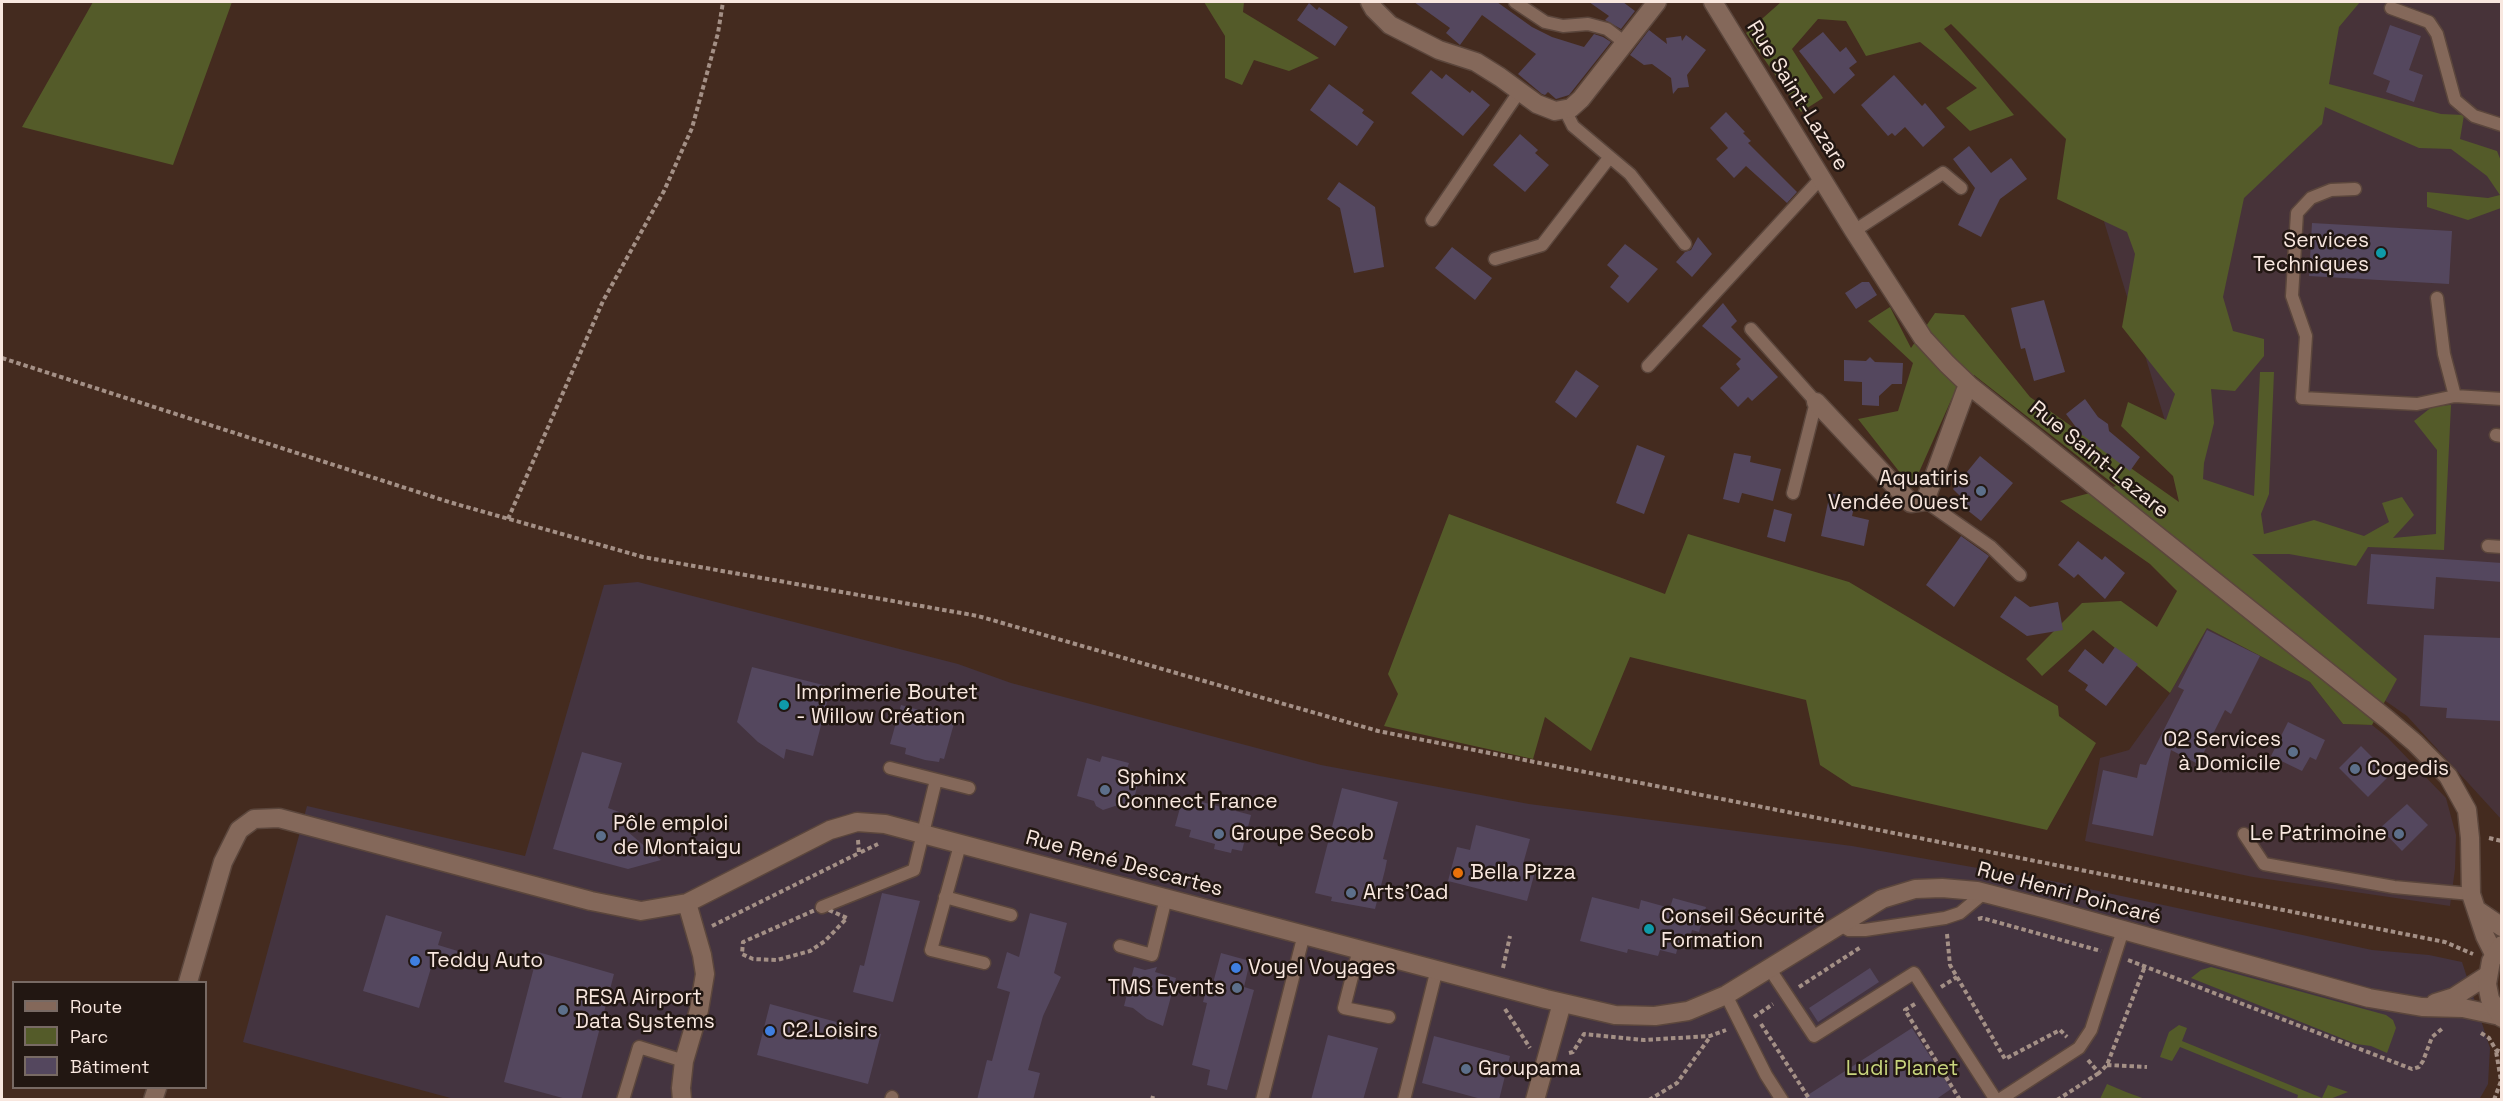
<!DOCTYPE html>
<html>
<head>
<meta charset="utf-8">
<style>
  body { margin:0 }
  #map { position:relative; width:2503px; height:1101px; overflow:hidden; background:#442b1f; font-family:"Space Grotesk",sans-serif }
  canvas { display:block }
  .frame { position:absolute; inset:0; border:3px solid #f8e7df; pointer-events:none }
  .legend { position:absolute; left:12px; top:981px; width:195px; height:108px; box-sizing:border-box; background:#221712; border:2px solid #786a64; margin:0; padding:8px 10px; list-style:none; font-size:18px; color:#f8e7df }
  .legend li { display:flex; align-items:center; gap:12px; height:30px }
  .legend b { width:30px; border:2px solid #786a64 }
</style>
</head>
<body>
<div id="map">
<canvas width="2503" height="1101"></canvas>
<div class="frame"></div>
<ul class="legend">
<li><b style="height:8px;background:#84685a"></b>Route</li>
<li><b style="height:16px;background:#545b29"></b>Parc</li>
<li><b style="height:16px;background:#54475e"></b>Bâtiment</li>
</ul>
</div>
<script>
const ctx = document.querySelector('canvas').getContext('2d');
ctx.lineJoin = 'round';
function fill(path, color) {
  ctx.fillStyle = color;
  ctx.fill(path, 'evenodd');
}
function toPath(rows) {
  const path = new Path2D();
  for (const r of rows) {
    path.moveTo(r[0], r[1]);
    for (let i = 2; i < r.length; i += 2) path.lineTo(r[i], r[i + 1]);
  }
  return path;
}
function trace(path, color, width, dash) {
  ctx.strokeStyle = color;
  ctx.lineWidth = width;
  ctx.lineCap = dash ? 'butt' : 'round';
  ctx.setLineDash(dash || []);
  ctx.stroke(path);
}
function write(font, color, halo, rows, align = 'center') {
  ctx.font = font + ' "Space Grotesk",sans-serif';
  ctx.lineWidth = 5;
  ctx.setLineDash([]);
  ctx.textBaseline = 'middle';
  ctx.strokeStyle = halo;
  ctx.fillStyle = color;
  for (const [text, x, y, turn = 0] of rows) {
    ctx.save();
    ctx.translate(x, y);
    ctx.rotate((+turn || 0) * Math.PI / 180);
    ctx.textAlign = isNaN(turn) ? turn : align;
    if (halo) ctx.strokeText(text, 0, 0);
    ctx.fillText(text, 0, 0);
    ctx.restore();
  }
}
fill(toPath([
  [638,582,958,664,1011,683,1321,765,1529,804,1852,846,2052,881,2372,950,2429,955,2462,962,2490,1048,2488,1084,2479,1100,458,1100,243,1042,307,806,525,856,604,585]
]), '#443440');
fill(toPath([
  [2344,2,2501,2,2501,819,2407,716,2214,581,2084,156],
  [2207,628,2310,682,2343,724,2372,725,2387,737,2446,798,2456,835,2455,869,2450,906,2253,877,2085,841,2100,758,2129,750,2170,693]
]), '#473339');
fill(toPath([
  [93,2,232,2,173,165,22,127],
  [1204,2,1244,2,1243,12,1319,58,1289,71,1254,60,1242,85,1225,78,1225,36],
  [1781,2,2360,2,2339,27,2329,84,2441,114,2464,115,2460,139,2497,151,2501,161,2501,208,2468,220,2427,207,2427,192,2488,198,2500,195,2487,176,2451,149,2419,148,2325,107,2322,124,2244,198,2223,297,2233,331,2264,339,2264,356,2235,391,2211,389,2214,423,2204,463,2203,479,2254,496,2260,372,2274,372,2269,494,2261,514,2264,534,2314,520,2364,536,2389,522,2382,503,2402,497,2414,515,2393,538,2436,534,2437,450,2414,421,2433,406,2451,405,2444,550,2368,547,2356,566,2289,554,2252,554,2397,679,2372,725,2343,724,2310,682,2207,628,2170,693,2093,630,2042,676,2026,659,2082,603,2121,601,2157,627,2177,591,2150,564,2060,501,2116,486,1974,375,1952,398,1912,488,1858,419,1898,411,1913,363,1868,321,1890,307,1911,348,1935,313,1964,315,2030,397,2179,502,2173,476,2121,426,2128,402,2166,420,2175,394,2122,327,2135,254,2127,232,2057,199,2066,139,1951,24,1944,29,2014,115,1970,131,1946,108,1977,88,1920,42,1866,56,1846,21,1818,19,1792,49,1823,98,1801,112,1746,33],
  [1449,514,1665,594,1688,534,1849,582,2058,706,2059,716,2096,743,2047,830,1852,786,1820,765,1806,700,1630,657,1591,751,1545,717,1533,759,1384,726,1398,694,1388,674],
  [2211,967,2386,1015,2393,1020,2396,1028,2387,1053,2371,1046,2356,1044,2191,978,2201,970],
  [2179,1025,2187,1028,2182,1041,2322,1098,2328,1085,2348,1092,2330,1099,2297,1099,2298,1095,2180,1047,2172,1061,2160,1057,2169,1032],
  [2107,1084,2126,1092,2145,1099,2100,1099]
]), '#545b29');
fill(toPath([
  [1414,2,1497,2,1532,27,1552,37,1584,47,1594,34,1603,37,1611,42,1569,95,1556,99,1548,92,1545,95,1542,94,1518,74,1536,54,1482,15,1460,45,1446,33,1450,28],
  [1589,2,1623,2,1635,11,1621,29,1605,20,1609,16],
  [1309,3,1317,10,1319,7,1348,27,1335,46,1297,20],
  [2390,25,2421,36,2409,70,2423,75,2414,102,2386,92,2390,81,2373,74],
  [1649,30,1667,44,1666,38,1681,36,1682,41,1686,35,1706,50,1687,75,1689,87,1678,88,1673,94,1671,78,1652,64,1644,65,1630,55],
  [1823,32,1840,52,1846,47,1857,62,1849,68,1855,75,1834,94,1799,51],
  [1431,70,1442,79,1446,74,1470,93,1472,90,1490,105,1463,136,1411,93],
  [1894,75,1922,106,1925,103,1945,127,1923,147,1905,127,1895,136,1892,133,1888,136,1861,105],
  [1329,84,1364,110,1362,113,1374,122,1357,146,1310,110],
  [1726,112,1745,132,1743,133,1751,141,1748,143,1797,192,1787,203,1746,166,1734,178,1716,159,1728,148,1710,128],
  [1520,134,1538,150,1535,153,1549,165,1525,192,1493,165],
  [1969,146,1991,173,2011,158,2027,179,2000,199,1981,237,1958,225,1975,188,1953,159],
  [1339,182,1375,207,1384,267,1354,273,1340,208,1327,199],
  [2312,223,2452,231,2449,284,2309,276],
  [1698,237,1712,254,1692,277,1676,262,1685,252,1691,250],
  [1625,244,1658,269,1628,303,1610,287,1619,276,1607,265],
  [1452,247,1492,278,1475,300,1435,268],
  [1862,282,1869,282,1877,295,1856,309,1845,293],
  [2044,300,2065,372,2034,381,2025,348,2021,349,2011,308],
  [1723,303,1737,321,1731,327,1778,377,1752,401,1748,397,1738,407,1720,388,1740,369,1736,364,1741,359,1702,326],
  [1870,357,1875,362,1903,363,1902,384,1892,384,1879,396,1879,406,1862,405,1862,382,1844,381,1844,360,1866,361],
  [1576,370,1599,386,1576,418,1555,402],
  [2085,399,2098,417,2108,424,2109,431,2140,457,2130,471,2081,434,2066,414],
  [1637,445,1665,456,1644,514,1616,503],
  [1734,453,1751,456,1750,462,1781,469,1773,501,1742,493,1739,503,1723,499],
  [1980,456,2013,483,1981,521,1956,501,1960,496,1953,489],
  [1830,493,1856,499,1852,516,1869,520,1864,546,1821,536],
  [1774,509,1792,514,1785,542,1767,537],
  [1961,536,1989,556,1954,607,1926,585],
  [2078,541,2102,560,2105,556,2125,573,2105,599,2078,574,2074,578,2058,565],
  [2371,554,2502,563,2502,582,2436,577,2434,609,2367,604],
  [2015,596,2030,607,2058,602,2063,630,2027,636,2000,617],
  [2207,630,2260,656,2231,714,2225,710,2198,764,2171,750,2153,836,2092,824,2103,770,2137,778,2140,764,2146,765,2184,690,2178,687],
  [2424,635,2502,638,2502,721,2446,718,2447,708,2420,706],
  [2115,647,2138,664,2106,706,2085,690,2088,685,2068,671,2085,649,2103,664],
  [752,667,831,687,813,756,786,749,784,759,758,742,737,722],
  [901,705,955,720,944,759,940,758,939,762,925,760,905,754,906,748,890,744],
  [2288,722,2325,740,2316,760,2310,757,2302,771,2271,756],
  [2361,746,2390,775,2368,797,2339,768],
  [582,752,622,763,608,808,636,818,628,832,661,860,628,869,553,849],
  [1102,756,1129,763,1127,769,1141,772,1131,810,1115,806,1103,810,1096,806,1094,801,1077,796,1087,758,1100,762],
  [1342,788,1398,802,1383,859,1387,860,1385,870,1375,909,1331,901,1332,897,1315,893],
  [1183,797,1251,815,1242,851,1232,849,1231,853,1214,849,1215,844,1189,837,1191,830,1175,826],
  [2407,804,2428,825,2402,851,2380,828],
  [1476,825,1530,839,1523,864,1536,868,1527,901,1448,881,1457,847,1470,850],
  [882,893,920,901,893,1002,853,992,860,965,864,966],
  [1592,897,1639,909,1641,900,1670,908,1673,898,1706,907,1699,932,1692,930,1690,938,1681,935,1676,954,1660,950,1658,956,1628,949,1627,953,1580,941],
  [1030,913,1067,923,1054,973,1061,977,1043,1016,1028,1070,1040,1073,1033,1100,977,1100,987,1060,992,1061,1010,992,997,988,1007,952,1019,957],
  [386,915,442,932,438,945,461,952,456,968,433,961,419,1008,363,991],
  [538,952,614,974,581,1100,570,1100,504,1082],
  [1221,953,1250,961,1244,987,1254,990,1227,1090,1207,1085,1210,1070,1192,1065,1207,1003,1203,1002,1207,986,1212,987],
  [1134,967,1145,970,1157,967,1155,972,1176,978,1163,1026,1147,1019,1133,1008,1124,1006],
  [1870,968,1879,982,1818,1022,1809,1008],
  [770,1004,881,1034,868,1084,757,1055],
  [1912,1028,1951,1089,1935,1100,1800,1100],
  [1328,1035,1378,1048,1363,1100,1311,1100],
  [1434,1036,1510,1056,1499,1100,1485,1100,1422,1083]
]), '#54475e');
const lane = toPath([
  [1515,2,1545,22,1563,26,1588,24,1607,29,1624,42],
  [2391,8,2429,22,2437,34,2455,100,2474,116,2502,125],
  [1565,110,1573,126,1630,174,1685,244],
  [2355,189,2331,190,2311,198,2297,213,2292,296,2306,336,2302,398,2417,404,2455,396,2502,399],
  [1432,220,1519,92],
  [1854,231,1943,173,1961,188],
  [1495,259,1542,245,1609,158],
  [2437,298,2444,354,2455,396],
  [1751,329,1816,402,1793,493],
  [1648,366,1822,177],
  [2496,435,2502,436],
  [1925,501,1991,547,2020,575],
  [2488,546,2502,547],
  [890,768,969,788],
  [2244,834,2264,864,2394,887,2471,894],
  [960,845,931,950,984,963],
  [945,897,1011,915],
  [822,907,914,870,936,780],
  [1839,924,1849,930,1865,930,1945,918,1960,913,1984,893],
  [1120,946,1152,955,1166,898],
  [1359,949,1344,1008,1389,1017],
  [1769,968,1814,1036,1914,973,1996,1100],
  [1726,995,1766,1075,1782,1100],
  [623,1100,639,1047,684,1061],
  [891,1100,892,1097],
  [1262,1100,1304,934],
  [1404,1100,1437,969],
  [1999,1100,2079,1048,2091,1030,2123,930]
]);
const street = toPath([
  [1370,2,1374,9,1390,25,1439,50,1476,62,1500,77,1537,104,1555,111,1571,108,1581,99,1657,2],
  [1713,2,1854,231,1923,338,1947,364,1970,386,2388,720,2415,743,2448,776,2467,810,2470,838,2471,894,2485,936,2494,954],
  [1816,402,1911,503,1925,501,1965,392,1970,386],
  [2477,910,2502,927],
  [188,982,223,862,239,830,254,819,279,818,591,901,641,911,687,903,830,830,857,822,885,824,1546,999,1615,1015,1655,1016,1688,1011,1726,995,1882,899,1915,889,1942,888,1977,891,2047,909,2369,998,2422,1007,2463,1008,2500,1016],
  [2435,1003,2454,997,2488,975],
  [153,1100,157,1088],
  [682,1100,681,1088,684,1061,699,1010,705,974,702,955,687,903],
  [1535,1100,1562,1003]
]);
const secondary = toPath([
  [2502,945,2491,961,2487,984,2490,999,2502,1018]
]);
trace(lane, '#5b463c', 15);
trace(street, '#5b463c', 21);
trace(secondary, '#5b463c', 21);
trace(toPath([
  [2,358,449,502,643,557,978,616,1378,731,2445,942,2473,954],
  [508,519,603,301,664,191,692,128,718,33,723,2],
  [2489,838,2502,841],
  [858,840,859,853,878,844],
  [822,907,847,918,825,941,810,951,777,960,753,959,742,954,743,942,822,907],
  [1978,919,1982,918,2101,951],
  [712,926,859,853],
  [1947,934,1950,965,2005,1059,2060,1030,2067,1037],
  [2128,960,2412,1069,2419,1067,2423,1061,2432,1037,2443,1028],
  [1503,968,1510,936],
  [1799,987,1861,947],
  [1941,987,1957,977],
  [1915,1004,1905,1010,1960,1100],
  [1505,1009,1530,1048],
  [1754,1017,1773,1004],
  [1761,1024,1810,1100],
  [2481,1033,2489,1038,2496,1050,2502,1052],
  [1569,1053,1573,1052,1584,1034,1644,1040,1710,1036,1726,1030],
  [2088,1060,2099,1073,2107,1065,2145,966],
  [2107,1065,2147,1067],
  [1152,1100,1153,1096],
  [1649,1100,1677,1083,1710,1037],
  [2057,1100,2099,1073],
  [2494,1100,2501,1081,2496,1051]
]), '#a49086', 4, [4.5, 3]);
trace(lane, '#84685a', 12);
trace(street, '#84685a', 18);
trace(secondary, '#84685a', 18);
for (const [x, y, r, color] of [
  [2381,253,6,"#0f9aa8"],
  [1981,491,6,"#5c6f8a"],
  [784,705,6,"#0f9aa8"],
  [2293,752,6,"#5c6f8a"],
  [2355,769,6,"#5c6f8a"],
  [1105,790,6,"#5c6f8a"],
  [1219,834,6,"#5c6f8a"],
  [2399,834,6,"#5c6f8a"],
  [601,836,6,"#5c6f8a"],
  [1458,873,6,"#e8710a"],
  [1351,893,6,"#5c6f8a"],
  [1649,929,6,"#0f9aa8"],
  [415,961,6,"#3f7fe0"],
  [1236,968,6,"#3f7fe0"],
  [1237,988,6,"#5c6f8a"],
  [563,1010,6,"#5c6f8a"],
  [770,1031,6,"#3f7fe0"],
  [1466,1069,6,"#5c6f8a"]
]) {
  const dot = new Path2D();
  dot.arc(x, y, r, 0, 2 * Math.PI);
  ctx.fillStyle = color;
  ctx.fill(dot);
  trace(dot, '#221712', 2);
}
write('21px', '#f8e7df', '#221712', [
  ["Rue Saint-Lazare",1797,96,58],
  ["Rue Saint-Lazare",2099,460,39],
  ["Rue René Descartes",1124,864,15],
  ["Rue Henri Poincaré",2069,894,15]
]);
write('21px', '#f8e7df', '#221712', [
  ["Services",2369,241,"right"],
  ["Techniques",2369,265,"right"],
  ["Aquatiris",1969,479,"right"],
  ["Vendée Ouest",1969,503,"right"],
  ["Imprimerie Boutet",796,693],
  ["- Willow Création",796,717],
  ["O2 Services",2281,740,"right"],
  ["à Domicile",2281,764,"right"],
  ["Cogedis",2367,769],
  ["Sphinx",1117,778],
  ["Connect France",1117,802],
  ["Pôle emploi",613,824],
  ["de Montaigu",613,848],
  ["Groupe Secob",1231,834],
  ["Le Patrimoine",2387,834,"right"],
  ["Bella Pizza",1470,873],
  ["Arts'Cad",1363,893],
  ["Conseil Sécurité",1661,917],
  ["Formation",1661,941],
  ["Teddy Auto",427,961],
  ["Voyel Voyages",1248,968],
  ["TMS Events",1225,988,"right"],
  ["RESA Airport",575,998],
  ["Data Systems",575,1022],
  ["C2.Loisirs",782,1031],
  ["Groupama",1478,1069]
], 'left');
write('21px', '#c8d57d', '#221712', [
  ["Ludi Planet",1902,1069]
]);
</script>
</body>
</html>
